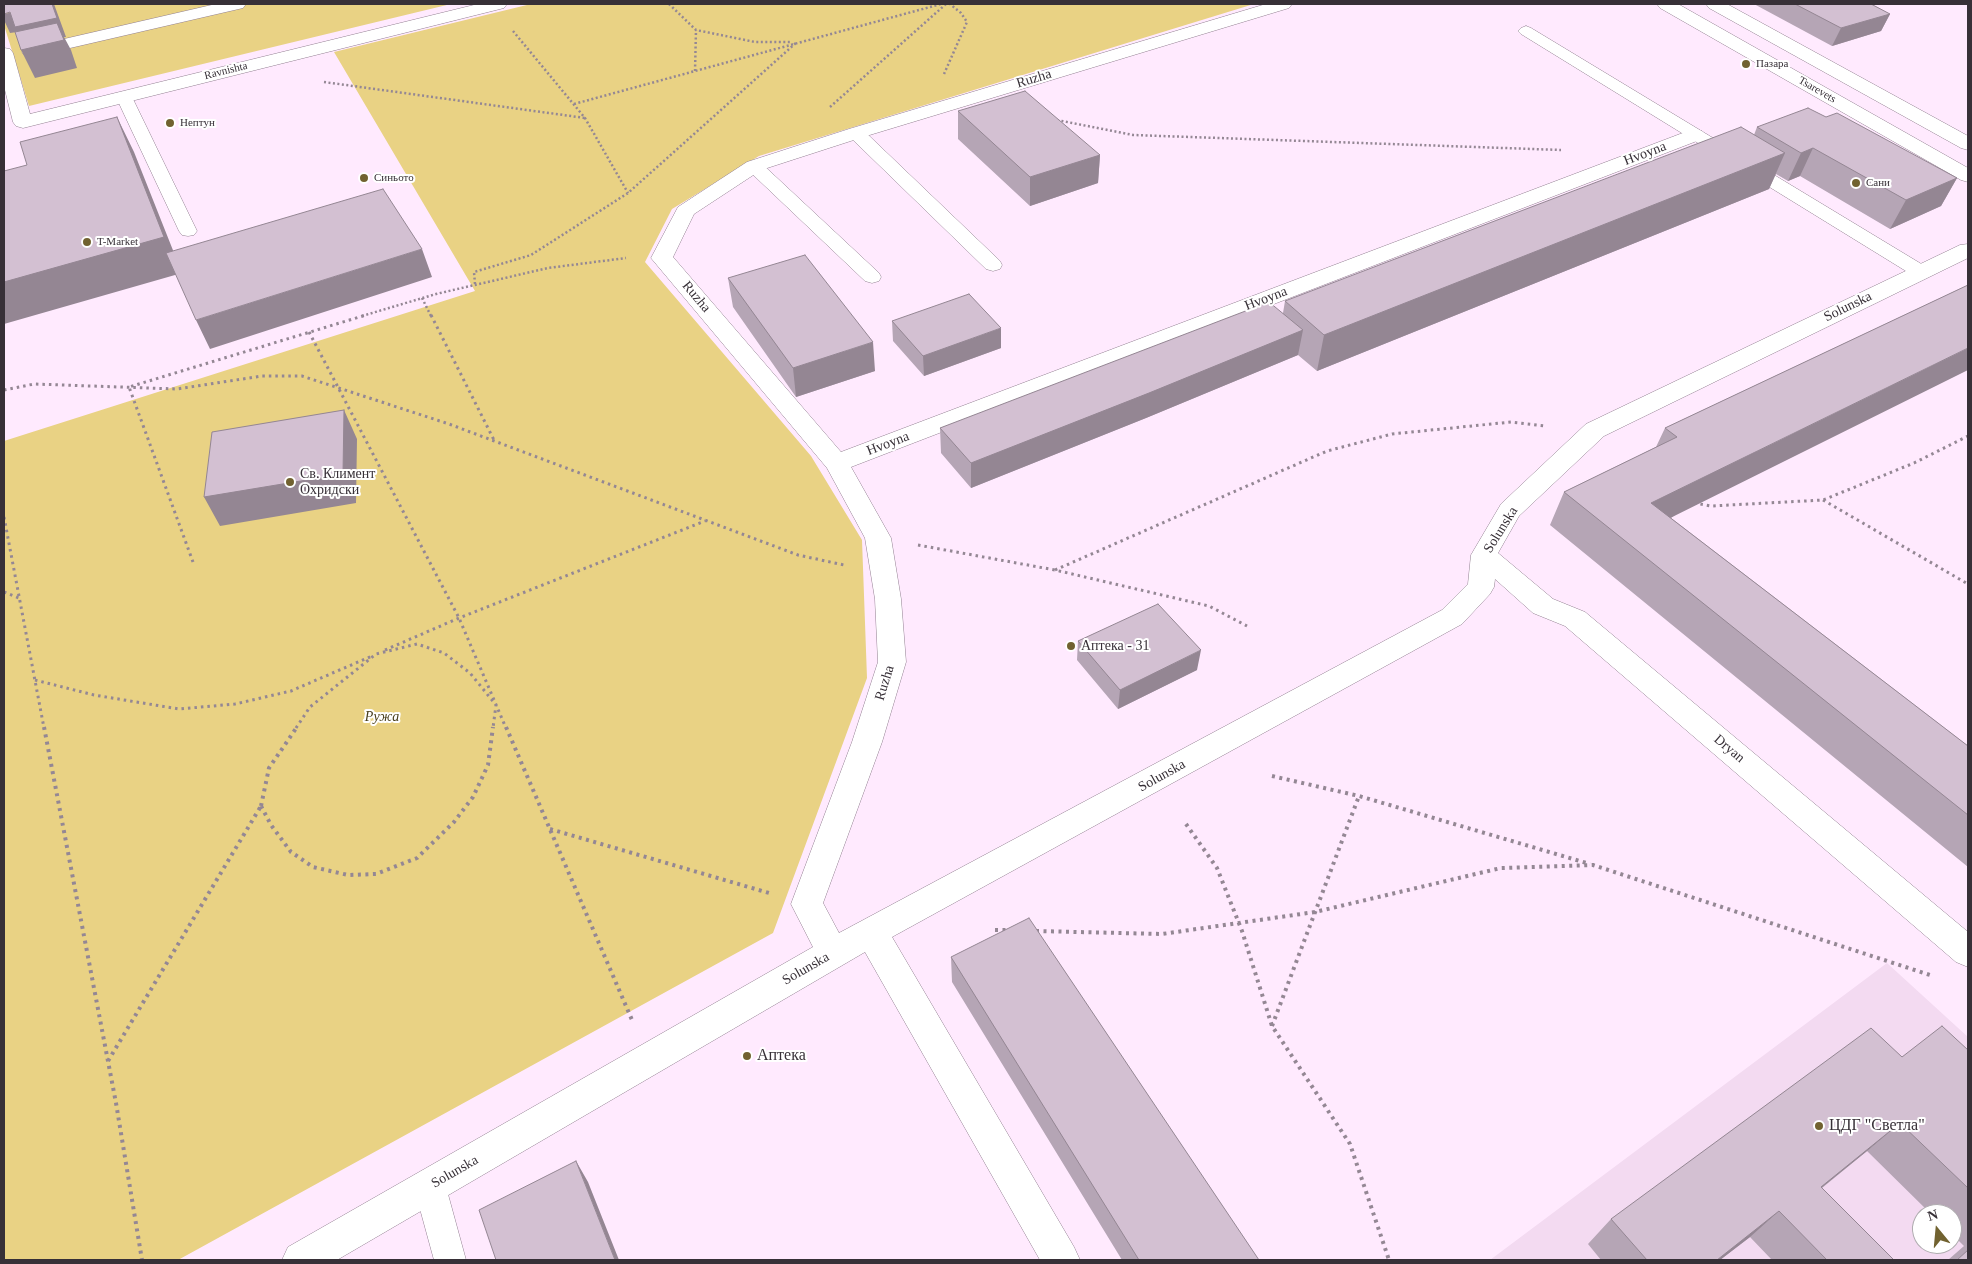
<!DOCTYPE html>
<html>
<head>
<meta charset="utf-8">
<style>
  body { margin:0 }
  #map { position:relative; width:1972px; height:1264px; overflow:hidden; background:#ffeafe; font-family:Georgia,serif }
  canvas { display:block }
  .frame { position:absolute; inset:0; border:5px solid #373037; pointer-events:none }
  .north { position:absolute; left:1912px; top:1204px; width:50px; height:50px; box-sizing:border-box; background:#fff; border:1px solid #afacaf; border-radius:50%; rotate:343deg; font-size:14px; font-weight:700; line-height:20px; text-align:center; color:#373037 }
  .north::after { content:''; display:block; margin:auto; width:18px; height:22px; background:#716230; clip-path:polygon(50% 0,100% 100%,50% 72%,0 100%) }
</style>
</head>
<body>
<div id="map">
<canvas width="1972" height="1264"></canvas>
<div class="frame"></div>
<div class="north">N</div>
</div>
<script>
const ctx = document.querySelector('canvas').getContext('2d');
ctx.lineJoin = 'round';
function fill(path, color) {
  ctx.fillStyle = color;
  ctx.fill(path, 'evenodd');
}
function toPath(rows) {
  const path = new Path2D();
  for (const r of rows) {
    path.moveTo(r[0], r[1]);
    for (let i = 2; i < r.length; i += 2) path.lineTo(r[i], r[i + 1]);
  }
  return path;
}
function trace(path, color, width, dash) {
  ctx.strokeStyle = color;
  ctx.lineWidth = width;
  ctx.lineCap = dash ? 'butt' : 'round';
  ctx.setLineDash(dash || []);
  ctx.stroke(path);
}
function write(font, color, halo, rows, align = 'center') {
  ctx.font = font + ' Georgia,serif';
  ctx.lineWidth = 4;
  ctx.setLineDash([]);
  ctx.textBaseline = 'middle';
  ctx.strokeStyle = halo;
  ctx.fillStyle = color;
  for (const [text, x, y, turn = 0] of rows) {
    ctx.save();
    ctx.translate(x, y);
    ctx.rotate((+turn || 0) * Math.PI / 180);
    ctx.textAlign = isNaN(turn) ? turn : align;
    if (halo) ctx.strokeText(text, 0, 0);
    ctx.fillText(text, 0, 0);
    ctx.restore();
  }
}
fill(toPath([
  [1887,963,1968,1037,1968,1260,1490,1260],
  [1922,1214,1952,1214,1952,1244,1922,1244]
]), '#f3daf1');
fill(toPath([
  [4,4,451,4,29,106,4,25],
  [531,4,1254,4,759,156,672,209,645,262,811,456,862,540,867,678,773,933,178,1260,4,1260,4,441,475,291,334,52]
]), '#e9d284');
const lane = toPath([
  [1526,26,1531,28,1928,268,1930,272,1928,276,1921,278,1914,276,1521,34,1518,31,1521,28,1526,26],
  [124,92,130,94,132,97,197,231,194,235,188,236,182,235,179,231,116,97,118,94,124,92],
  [856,128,862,129,1000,261,1002,265,1000,269,993,271,986,269,850,137,848,133,850,129,856,128],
  [754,161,760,162,879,273,881,277,879,281,872,283,865,281,748,170,745,166,748,162,754,161],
  [430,1171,441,1176,446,1187,466,1260,434,1260,414,1187,419,1176,430,1171]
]);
const street = toPath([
  [216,4,246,4,243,8,31,57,25,56,22,52,25,48,216,4],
  [478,4,507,4,504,8,23,128,16,126,13,122,4,86,4,48,10,49,13,53,30,114,478,4],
  [1266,4,1292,4,1289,8,863,137,761,170,694,214,673,257,841,452,1688,131,1695,129,1702,131,1705,135,1702,139,851,467,891,538,901,599,906,662,882,742,823,903,839,933,1442,610,1468,584,1471,555,1501,504,1586,424,1960,245,1968,244,1968,258,1604,436,1519,516,1498,553,1553,599,1585,612,1968,932,1968,967,1956,962,1565,626,1533,613,1495,579,1494,587,1490,594,1462,624,892,937,1074,1247,1080,1260,1040,1260,865,952,337,1260,282,1260,288,1247,813,947,791,904,852,742,878,662,875,599,865,538,827,468,651,258,678,207,747,162,849,129,1266,4]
]);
const secondary = toPath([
  [1657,4,1678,4,1968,168,1968,182,1961,180,1660,8,1657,4],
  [1706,4,1727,4,1968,136,1968,150,1961,148,1709,8,1706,4]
]);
trace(lane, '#938192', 1);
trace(street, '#938192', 1);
trace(secondary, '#938192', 1);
trace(toPath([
  [669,4,696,30,755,42,792,42],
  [513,31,585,118,628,193],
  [695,71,696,30],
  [944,74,967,22,961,13,950,4],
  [324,82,585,118],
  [574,104,941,4],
  [830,107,946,4],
  [1057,120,1133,135,1561,150],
  [475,284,474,272,531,255,628,193,797,42],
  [422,298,431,316],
  [362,316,436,294,548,268,626,258]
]), '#948794', 2.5, [2, 2.5]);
trace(toPath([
  [431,315,495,442],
  [309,332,459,618,506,728],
  [4,390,34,384,177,389,262,376,302,376,449,424,798,555,844,565],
  [1823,500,1968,584],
  [1694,503,1711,506,1823,500,1914,463,1968,436],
  [4,517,44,728],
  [918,545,1055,570,1209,606,1247,626],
  [193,562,129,387,366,315],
  [1055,570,1327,451,1392,434,1511,422,1546,426],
  [4,592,19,598],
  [385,650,459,618,705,521],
  [35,680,94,695,179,709,235,704,291,691,372,656],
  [296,728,310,707,376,654,417,644,444,653,470,673,496,705,493,728]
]), '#948794', 3, [2.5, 4]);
trace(toPath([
  [44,727,116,1103,142,1260],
  [506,727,632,1020],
  [1272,776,1359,796,1590,864],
  [261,806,271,825,291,852,313,867,348,875,376,874,417,858,454,822,473,797,488,765,493,727],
  [261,806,269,768,297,727],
  [1186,824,1217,868,1242,931,1272,1026,1350,1144,1389,1260],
  [550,829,769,893],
  [995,930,1007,930],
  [1036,931,1162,934,1315,912,1501,868,1593,865,1930,975],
  [1272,1026,1359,796],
  [108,1061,261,806]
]), '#948794', 4, [3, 4.5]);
fill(lane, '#fff');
fill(street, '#fff');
fill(secondary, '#fff');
fill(toPath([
  [1754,4,1871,4,1890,14,1881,31,1832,46],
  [958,111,1100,155,1098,183,1030,206,958,139],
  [1826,117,1957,178,1941,206,1890,229,1800,176,1788,181,1776,174,1769,189,1317,371,1298,355,1146,418,971,488,941,453,940,428,1283,313,1285,301,1754,135,1757,127],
  [728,278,875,371,796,397,733,307],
  [1968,285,1671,518,1968,746,1968,867,1550,525,1564,492,1656,447,1665,428],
  [892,321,1001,348,924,376,893,341],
  [1078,641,1197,670,1118,709,1077,660],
  [951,957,1259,1260,1122,1260,952,982],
  [1968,1050,1968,1260,1948,1260,1964,1246,1952,1234,1952,1214,1931,1214,1867,1151,1822,1188,1894,1260,1772,1260,1750,1237,1720,1260,1601,1260,1588,1244,1611,1219,1902,1057]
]), '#b5a5b5');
fill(toPath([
  [52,4,54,4,66,37,64,37,71,50,77,68,35,78,21,50,25,46,17,32,10,33,4,20,4,14],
  [1890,14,1881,31,1832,46,1841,28],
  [117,117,134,152,182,273,4,324,4,282],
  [1813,148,1800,176,1788,181,1801,153],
  [1785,153,1769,189,1317,371,1324,335],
  [1100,155,1098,183,1030,206,1030,177],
  [1957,178,1941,206,1890,229,1906,200],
  [422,249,432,277,210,349,196,320],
  [1001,328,1001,348,924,376,923,356],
  [1303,330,1298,355,1146,418,971,488,971,463],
  [873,342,875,371,796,397,793,368],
  [1968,348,1968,370,1636,535,1651,503],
  [344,410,357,439,356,503,220,526,204,497],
  [1201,650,1197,670,1118,709,1120,690],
  [1900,1123,1867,1151,1790,1213,1821,1187],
  [576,1161,588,1182,619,1260,615,1260],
  [1779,1211,1750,1237,1720,1260,1717,1260]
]), '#948693');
const building = toPath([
  [4,4,52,4,57,18,15,27,10,12,4,14,4,4],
  [1795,4,1871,4,1890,14,1841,28,1795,4],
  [57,23,64,40,21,50,15,32,57,23],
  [1025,91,1100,155,1030,177,958,111,1025,91],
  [1808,108,1826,117,1837,113,1957,178,1906,200,1813,148,1801,153,1757,127,1808,108],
  [117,117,164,237,4,282,4,171,27,165,20,142,117,117],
  [1741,127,1785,153,1324,335,1285,301,1741,127],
  [383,189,422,249,196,320,166,253,383,189],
  [805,255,873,342,793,368,728,278,805,255],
  [1968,285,1968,348,1651,503,1968,746,1968,815,1564,492,1677,437,1665,428,1968,285],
  [969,294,1001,328,923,356,892,321,969,294],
  [1269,302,1303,330,1149,393,971,463,940,428,1269,302],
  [344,410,343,474,204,497,212,432,344,410],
  [1158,604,1201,650,1120,690,1078,641,1158,604],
  [1029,918,1259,1260,1139,1260,951,957,1029,918],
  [1942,1026,1968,1050,1968,1188,1900,1123,1821,1187,1894,1260,1827,1260,1779,1211,1717,1260,1647,1260,1611,1219,1871,1028,1902,1057,1942,1026],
  [576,1161,615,1260,496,1260,479,1210,576,1161],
  [1968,1250,1968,1260,1957,1260,1968,1250]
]);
fill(building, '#d3c0d2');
trace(building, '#948693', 1);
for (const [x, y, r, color] of [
  [1746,64,5,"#716230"],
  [170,123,5,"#716230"],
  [364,178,5,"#716230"],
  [1856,183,5,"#716230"],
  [87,242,5,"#716230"],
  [290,482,5,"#716230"],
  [1071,646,5,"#716230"],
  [747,1056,5,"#716230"],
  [1819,1126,5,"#716230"]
]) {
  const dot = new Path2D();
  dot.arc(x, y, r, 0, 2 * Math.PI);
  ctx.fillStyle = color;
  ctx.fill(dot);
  trace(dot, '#fff', 2);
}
write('11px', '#373037', '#fff', [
  ["Пазара",1756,64],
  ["Нептун",180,123],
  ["Синьото",374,178],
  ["Сани",1866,183],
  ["T-Market",97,242]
], 'left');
write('11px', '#373037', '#fff', [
  ["Ravnishta",226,71,-14],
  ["Tsarevets",1817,90,30]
]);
write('14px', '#373037', '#fff', [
  ["Ruzha",1034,79,-17],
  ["Hvoyna",1645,154,-21],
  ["Ruzha",696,297,50],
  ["Hvoyna",1266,299,-21],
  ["Solunska",1848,307,-26],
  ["Hvoyna",888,444,-21],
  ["Solunska",1501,530,-58],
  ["Ruzha",885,683,-73],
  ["Dryan",1729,749,40],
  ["Solunska",1162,776,-29],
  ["Solunska",806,969,-30],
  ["Solunska",455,1172,-30]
]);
write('14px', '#373037', '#fff', [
  ["Св. Климент",300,474],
  ["Охридски",300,490],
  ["Аптека - 31",1081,646]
], 'left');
write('italic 14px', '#483e1b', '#fff', [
  ["Ружа",382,717]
]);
write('16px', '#373037', '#fff', [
  ["Аптека",757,1056],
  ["ЦДГ \"Светла\"",1829,1126]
], 'left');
</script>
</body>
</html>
